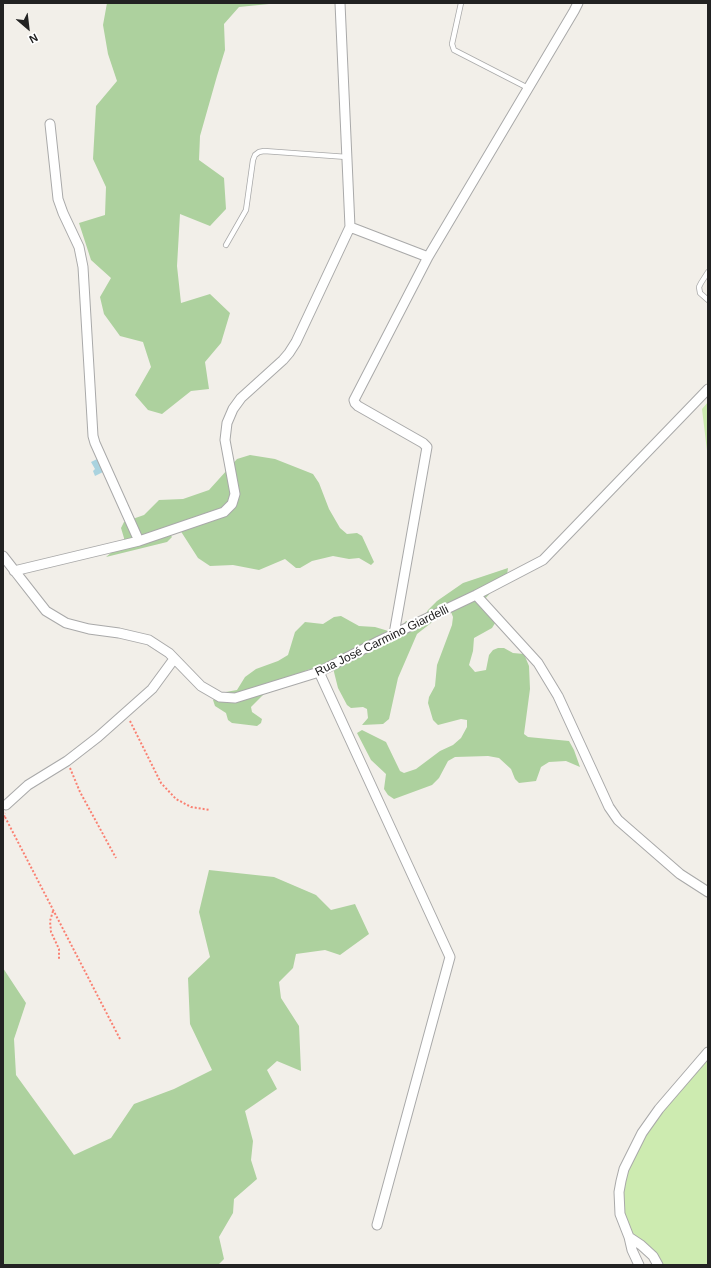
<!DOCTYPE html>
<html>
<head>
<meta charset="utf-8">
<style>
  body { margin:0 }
  #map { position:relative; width:711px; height:1268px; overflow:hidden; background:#f2efe9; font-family:Arial,sans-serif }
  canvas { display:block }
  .frame { position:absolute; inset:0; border:4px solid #222; pointer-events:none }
  .north { position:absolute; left:8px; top:8px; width:40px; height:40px; -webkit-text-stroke:3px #fff; paint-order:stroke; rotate:152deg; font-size:11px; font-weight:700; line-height:16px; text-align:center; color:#222 }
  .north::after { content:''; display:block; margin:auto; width:14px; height:18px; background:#222; clip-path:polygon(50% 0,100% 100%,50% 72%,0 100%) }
</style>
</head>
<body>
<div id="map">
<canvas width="711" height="1268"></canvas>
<div class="frame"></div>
<div class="north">N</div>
</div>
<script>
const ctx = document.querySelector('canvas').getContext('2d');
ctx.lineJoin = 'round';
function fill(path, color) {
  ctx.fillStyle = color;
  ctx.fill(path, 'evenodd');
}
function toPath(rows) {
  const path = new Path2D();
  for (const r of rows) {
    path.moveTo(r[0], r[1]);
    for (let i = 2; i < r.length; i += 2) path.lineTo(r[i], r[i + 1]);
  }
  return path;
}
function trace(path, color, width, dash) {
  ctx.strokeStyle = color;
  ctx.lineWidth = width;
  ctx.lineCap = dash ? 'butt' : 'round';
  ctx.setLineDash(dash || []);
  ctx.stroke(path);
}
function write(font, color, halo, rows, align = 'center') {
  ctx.font = font + ' Arial,sans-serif';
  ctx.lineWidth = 4;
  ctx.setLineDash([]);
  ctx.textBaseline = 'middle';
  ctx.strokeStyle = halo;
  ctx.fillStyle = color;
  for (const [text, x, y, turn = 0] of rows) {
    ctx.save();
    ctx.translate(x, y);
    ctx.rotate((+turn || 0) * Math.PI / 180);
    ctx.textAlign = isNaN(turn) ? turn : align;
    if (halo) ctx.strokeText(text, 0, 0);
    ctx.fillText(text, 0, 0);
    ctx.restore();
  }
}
fill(toPath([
  [708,402,708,459,702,409],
  [708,1052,708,1265,658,1265,629,1237,619,1192,642,1133]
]), '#cdebb0');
fill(toPath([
  [107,3,279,3,239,7,224,24,225,50,217,76,200,136,199,160,224,178,226,209,210,226,180,214,177,266,181,303,210,294,230,313,221,343,205,362,209,389,191,391,162,414,148,410,135,395,151,367,143,342,120,336,104,314,100,297,111,278,91,260,79,223,105,215,106,187,93,159,96,106,117,81,108,54,103,25],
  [250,455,275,459,313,474,319,483,329,509,340,528,347,534,357,533,362,536,374,562,371,565,359,558,349,559,333,556,312,561,300,568,296,568,285,559,259,570,233,565,210,566,198,558,180,530,167,530,172,537,167,542,106,557,124,542,124,538,121,528,124,522,144,515,159,500,183,499,209,490,237,459],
  [508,568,507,575,482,602,497,620,492,628,474,638,473,651,469,665,475,672,486,670,489,655,493,650,498,648,504,648,513,653,524,654,529,666,530,689,524,734,528,737,569,741,574,750,580,767,566,761,549,762,541,767,536,781,519,783,515,779,511,769,499,758,488,756,455,757,448,761,439,778,432,785,394,799,388,795,384,789,386,774,371,760,357,733,362,730,386,742,400,771,404,773,416,769,440,751,453,745,461,738,467,727,467,720,461,719,438,725,433,720,428,703,429,697,435,686,437,665,452,625,453,617,451,612,445,612,417,634,398,678,389,719,383,724,362,725,368,718,367,709,363,707,351,708,347,705,338,688,333,668,330,665,307,670,270,688,251,707,252,712,262,719,261,723,257,726,232,723,228,720,226,713,215,706,213,700,220,693,237,690,245,677,256,669,278,661,288,655,295,632,305,622,323,624,334,617,341,616,359,626,375,627,395,633,406,621,417,621,423,619,428,610,437,601,463,583],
  [209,870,274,877,316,895,331,910,355,904,369,934,340,955,325,950,296,954,293,968,279,982,281,998,299,1026,301,1071,277,1061,267,1070,277,1089,245,1111,253,1141,251,1160,257,1179,234,1199,233,1213,219,1237,224,1259,218,1265,3,1265,3,968,26,1003,14,1039,16,1075,74,1155,111,1138,134,1104,174,1089,212,1070,190,1024,188,978,210,957,199,912]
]), '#add19e');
fill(toPath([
  [97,459,103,472,95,476,93,471,95,469,91,462]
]), '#aad3df');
const service = toPath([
  [461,3,452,44,454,50,528,88],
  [226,245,246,210,253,160,255,155,259,152,264,151,347,157],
  [708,272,701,283,699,287,700,293,708,300]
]);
const minor = toPath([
  [50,124,58,199,63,213,79,247,83,267,93,436,95,443,139,541],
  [350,227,428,257,574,11,578,3],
  [3,556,46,611,66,623,89,629,119,633,149,640,169,653,201,686,220,697,235,698,319,672,379,641,476,595,543,560,708,389],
  [14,571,139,541,224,512,232,504,235,494,225,440,227,423,233,409,241,398,283,360,289,353,296,342,350,227,340,3],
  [476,595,538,663,558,696,609,807,618,820,680,874,708,892],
  [394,634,427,447,423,443,358,406,355,403,354,400,428,257],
  [319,672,450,957,377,1225],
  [6,805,28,785,67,761,98,737,152,689,174,659],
  [629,1237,632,1250,639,1265],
  [658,1265,653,1256,641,1245,629,1237,620,1214,619,1192,621,1181,624,1169,642,1133,659,1109,708,1052]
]);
trace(service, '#a9a9a9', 6);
trace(minor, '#a9a9a9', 11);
trace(toPath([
  [130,721,161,783,176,799,191,807,210,810],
  [70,768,80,792,116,858],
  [5,817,120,1039],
  [3,821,5,813],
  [53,911,50,921,51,932,59,949,59,960]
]), '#fa8072', 2, [2, 2]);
trace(service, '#fff', 4.5);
trace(minor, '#fff', 9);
write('12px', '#222', '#fff', [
  ["Rua José Carmino Giardelli",382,641,-26]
]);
</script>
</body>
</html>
